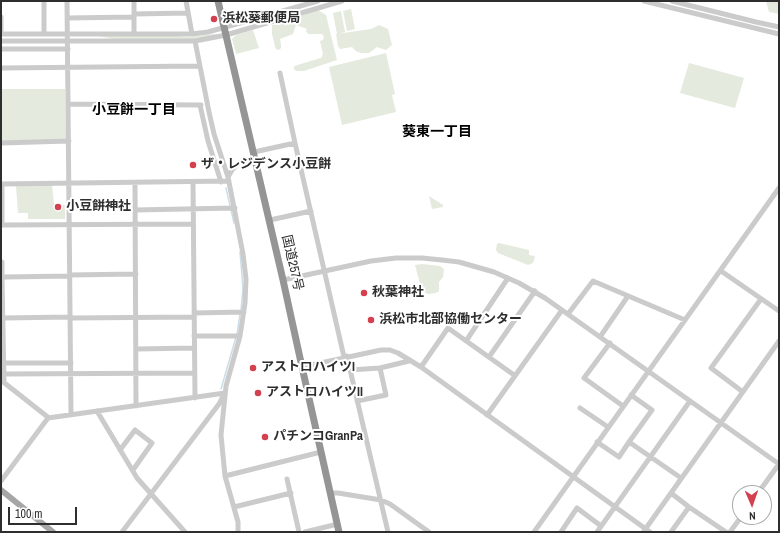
<!DOCTYPE html>
<html>
<head>
<meta charset="utf-8">
<style>
  body { margin:0 }
  #map { position:relative; width:780px; height:533px; overflow:hidden; background:#fff; font-family:"Archivo Narrow",sans-serif }
  canvas { display:block }
  .frame { position:absolute; inset:0; border:2px solid #2e2e2e; pointer-events:none }
  .north { position:absolute; left:732px; top:485px; width:40px; height:40px; box-sizing:border-box; background:#fff; border:1px solid #ababab; border-radius:50%; rotate:178deg; font-size:11px; font-weight:700; line-height:16px; text-align:center; color:#2e2e2e }
  .north::after { content:''; display:block; margin:auto; width:14px; height:18px; background:#d3414f; clip-path:polygon(50% 0,100% 100%,50% 72%,0 100%) }
  .scale { position:absolute; left:8px; top:507px; width:69px; height:18px; box-sizing:border-box; border:2px solid #2e2e2e; border-top:0; padding-left:5px; font-size:12px; line-height:14px; white-space:nowrap; color:#2e2e2e; -webkit-text-stroke:3px #fff; paint-order:stroke }
</style>
</head>
<body>
<div id="map">
<canvas width="780" height="533"></canvas>
<div class="frame"></div>
<div class="north">N</div>
<div class="scale">100 m</div>
</div>
<script>
const ctx = document.querySelector('canvas').getContext('2d');
ctx.lineJoin = 'round';
function fill(path, color) {
  ctx.fillStyle = color;
  ctx.fill(path, 'evenodd');
}
function toPath(rows) {
  const path = new Path2D();
  for (const r of rows) {
    path.moveTo(r[0], r[1]);
    for (let i = 2; i < r.length; i += 2) path.lineTo(r[i], r[i + 1]);
  }
  return path;
}
function trace(path, color, width, dash) {
  ctx.strokeStyle = color;
  ctx.lineWidth = width;
  ctx.lineCap = dash ? 'butt' : 'round';
  ctx.setLineDash(dash || []);
  ctx.stroke(path);
}
function write(font, color, halo, rows, align = 'center') {
  ctx.font = font + ' "Archivo Narrow","Noto Sans JP",sans-serif';
  ctx.lineWidth = 4;
  ctx.setLineDash([]);
  ctx.textBaseline = 'middle';
  ctx.strokeStyle = halo;
  ctx.fillStyle = color;
  for (const [text, x, y, turn = 0] of rows) {
    ctx.save();
    ctx.translate(x, y);
    ctx.rotate((+turn || 0) * Math.PI / 180);
    ctx.textAlign = isNaN(turn) ? turn : align;
    if (halo) ctx.strokeText(text, 0, 0);
    ctx.fillText(text, 0, 0);
    ctx.restore();
  }
}
fill(toPath([
  [766,1,779,1,779,14,769,12],
  [351,9,355,29,347,31,343,11],
  [318,10,326,15,337,60,304,71,296,71,294,69,294,66,321,58,323,54,320,41,323,40,324,37,322,34,308,34,306,31,307,29,296,25,293,34,280,39,281,45,281,48,279,50,276,49,275,47,272,34,272,25],
  [341,11,345,32,337,34,333,13],
  [379,25,388,29,392,45,386,50,377,47,369,53,361,53,356,51,352,47,340,49,338,46,336,34,371,29],
  [253,30,259,48,236,54,232,39,236,35],
  [215,34,215,36,194,39,115,39,98,36,175,36,187,37],
  [386,53,395,94,392,95,396,112,342,125,329,67],
  [689,63,744,78,735,108,680,93],
  [1,89,65,89,66,141,1,141],
  [52,185,54,204,65,205,65,219,28,219,28,213,18,213,16,186],
  [429,196,443,205,443,207,432,209],
  [499,243,529,250,529,255,535,256,533,263,528,265,498,253,496,250,497,244],
  [422,264,440,266,444,269,443,277,439,282,439,291,436,293,428,294,424,292,423,287,420,284,415,265]
]), '#e4eadd');
trace(toPath([
  [226,188,234,223],
  [240,252,243,288,241,310],
  [237,334,240,314],
  [221,389,236,337]
]), '#cbdde8', 1.5);
trace(toPath([
  [44,1,44,34],
  [67,1,71,415],
  [134,1,134,33],
  [186,1,192,34],
  [644,1,779,34],
  [672,1,756,22,779,27],
  [134,14,188,13],
  [1,17,1,34],
  [67,18,134,17],
  [1,34,192,34,208,32,318,1],
  [1,41,195,41,226,35,342,1],
  [195,41,209,112,214,134,228,177,243,254,246,279,245,303,240,336,226,386,221,435,225,476,238,522,238,532],
  [1,49,68,49],
  [1,68,200,66],
  [280,73,295,143],
  [68,104,200,105],
  [201,105,200,105,208,141,221,182],
  [1,143,69,141],
  [254,152,295,143,344,357],
  [228,177,232,170,239,163,246,160,255,158],
  [193,182,195,398],
  [135,183,136,406],
  [1,184,228,181],
  [2,184,2,225,193,224],
  [135,210,235,208],
  [270,220,311,211],
  [2,262,2,279],
  [721,271,779,311],
  [70,275,136,274],
  [283,280,371,261,396,258,422,258,442,260,459,262,494,272,519,283,545,298,779,464],
  [194,313,244,312],
  [568,314,593,281,685,320],
  [3,318,70,317],
  [70,318,194,317],
  [194,336,240,336],
  [600,337,628,296],
  [466,341,508,278],
  [610,343,584,378,623,406],
  [137,349,194,348],
  [347,356,348,361,388,532],
  [489,357,535,291],
  [4,363,71,363],
  [302,367,381,350,390,350,398,353,421,367,650,532],
  [421,367,448,328,514,375],
  [350,370,380,368],
  [4,374,194,373],
  [2,381,49,418],
  [4,382,2,279,4,277,70,276],
  [743,392,711,368,761,299],
  [357,401,386,395,380,368,409,361],
  [580,408,608,427],
  [97,411,137,478,185,532],
  [487,415,562,310],
  [597,442,619,457,629,442,681,478],
  [629,442,652,410,631,395],
  [120,450,135,430,152,443,133,470],
  [225,476,321,452],
  [287,479,299,532],
  [1,481,48,418,225,393],
  [330,493,338,493,381,500,390,504,429,532],
  [671,493,689,507,726,532],
  [758,493,779,464],
  [234,507,291,493],
  [644,531,779,341],
  [122,532,219,404,223,396],
  [305,532,338,524],
  [534,532,779,188],
  [561,532,577,508,601,526],
  [597,532,690,401],
  [671,532,689,507],
  [730,532,741,517]
]), '#cbcbcb', 5);
trace(toPath([
  [1,490,53,532]
]), '#a6a6a6', 6);
trace(toPath([
  [218,1,283,280,302,367,339,532]
]), '#959595', 7);
for (const [x, y, r, color] of [
  [214,19,4,"#d3414f"],
  [193,165,4,"#d3414f"],
  [58,207,4,"#d3414f"],
  [364,293,4,"#d3414f"],
  [371,320,4,"#d3414f"],
  [253,368,4,"#d3414f"],
  [258,393,4,"#d3414f"],
  [265,437,4,"#d3414f"]
]) {
  const dot = new Path2D();
  dot.arc(x, y, r, 0, 2 * Math.PI);
  ctx.fillStyle = color;
  ctx.fill(dot);
  trace(dot, '#fff', 1.5);
}
write('bold 13px', '#2e2e2e', '#fff', [
  ["浜松葵郵便局",222,19],
  ["ザ・レジデンス小豆餅",201,165],
  ["小豆餅神社",66,207],
  ["秋葉神社",372,293],
  ["浜松市北部協働センター",379,320],
  ["アストロハイツI",261,368],
  ["アストロハイツII",266,393],
  ["パチンコGranPa",273,437]
], 'left');
write('13px', '#2e2e2e', '#fff', [
  ["国道257号",292,263,77]
]);
write('bold 14px', '#000', '#fff', [
  ["小豆餅一丁目",134,110],
  ["葵東一丁目",437,132]
]);
</script>
</body>
</html>
